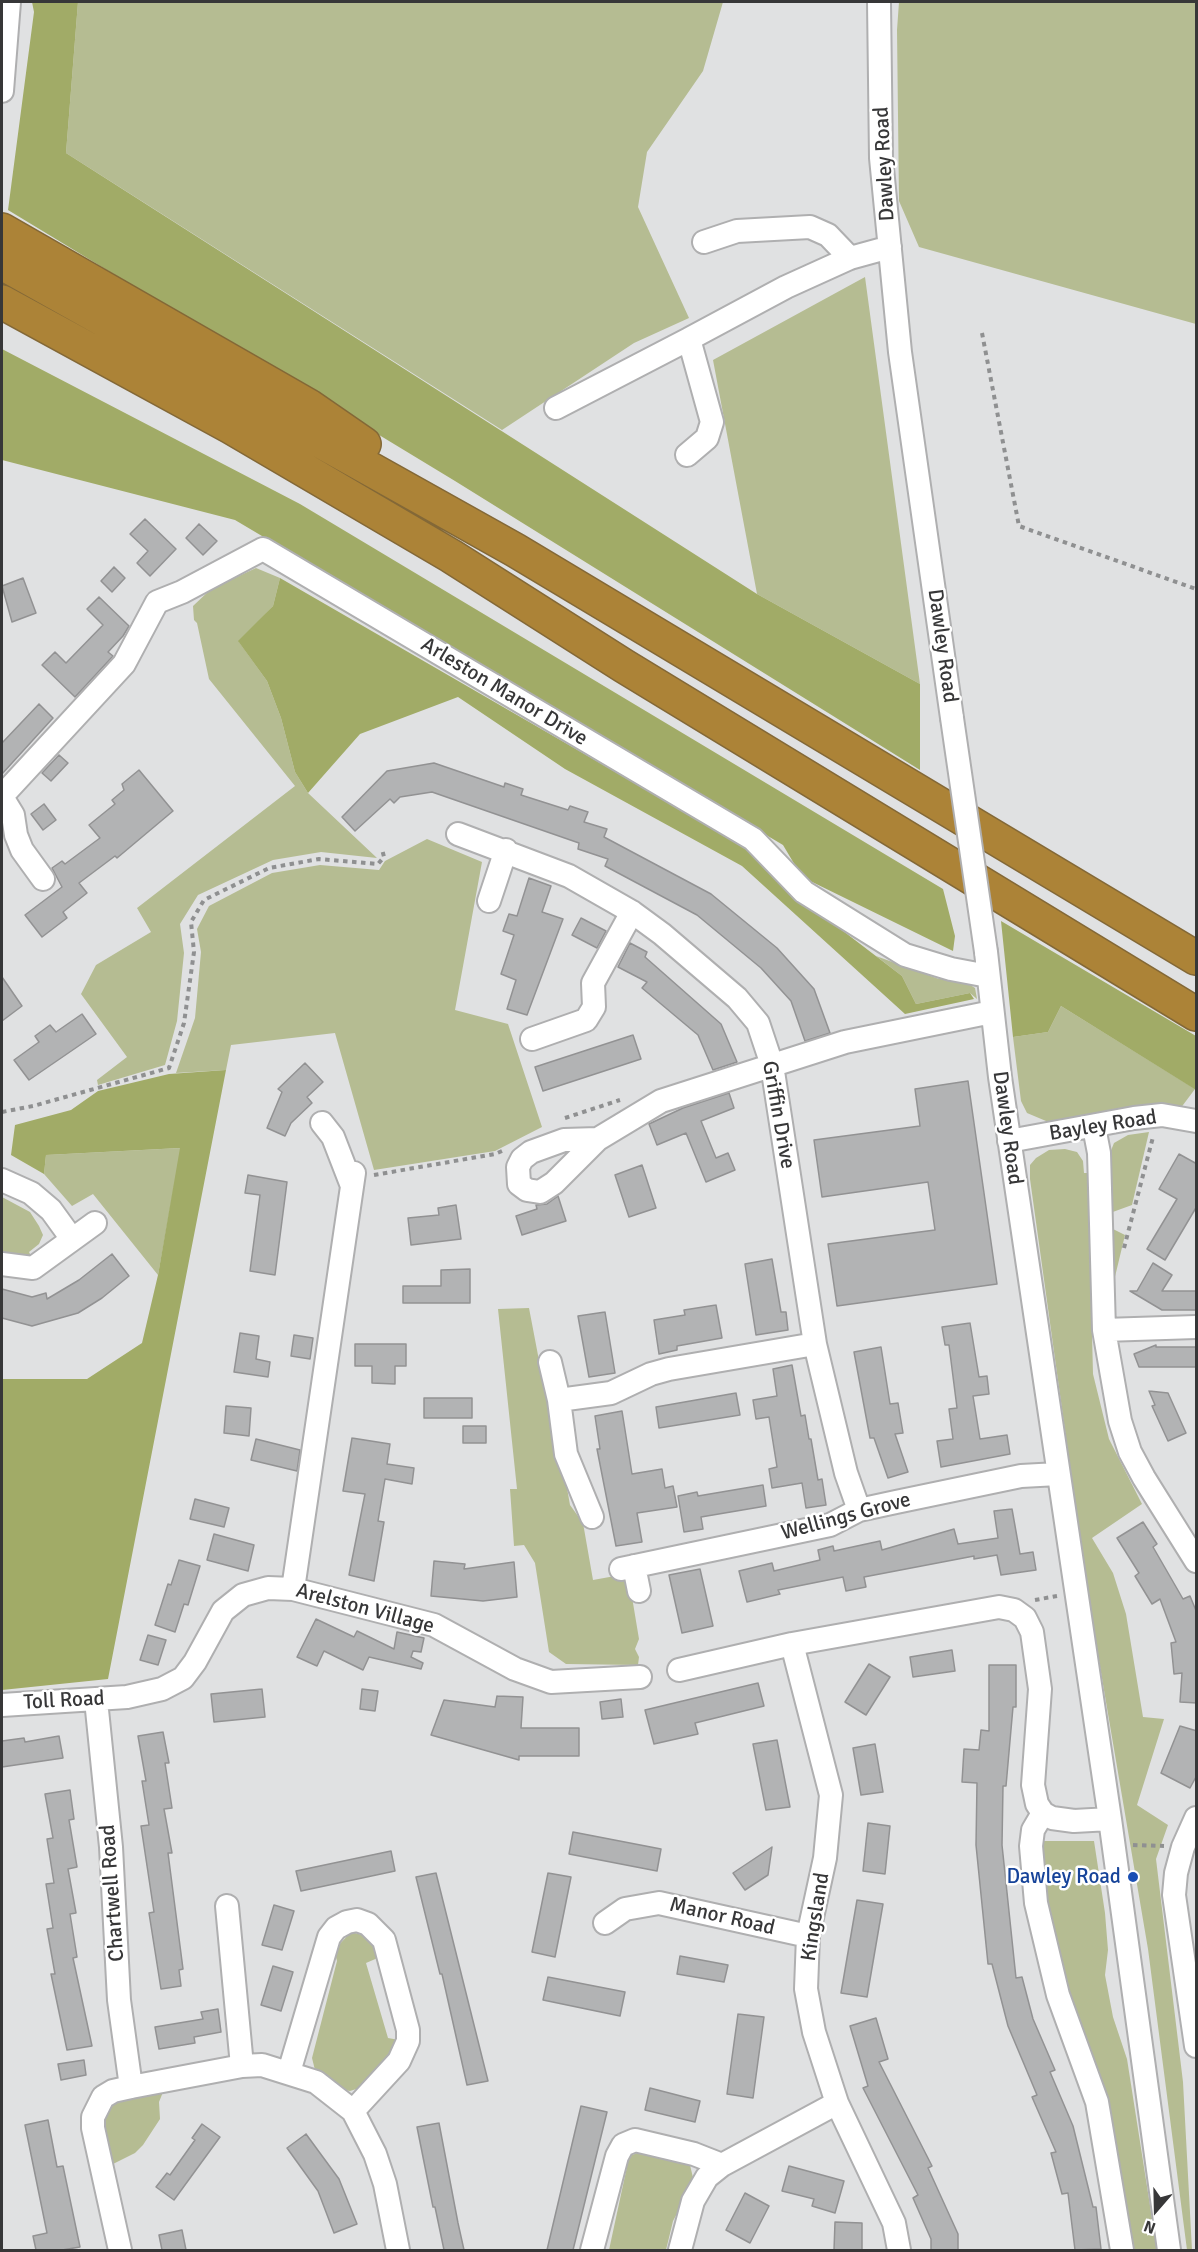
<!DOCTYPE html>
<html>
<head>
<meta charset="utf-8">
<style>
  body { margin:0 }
  #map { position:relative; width:1198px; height:2252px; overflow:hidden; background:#e0e1e2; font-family:Signika,sans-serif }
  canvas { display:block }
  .frame { position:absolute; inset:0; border:3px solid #373738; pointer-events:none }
  .north { position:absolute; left:1126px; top:2180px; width:60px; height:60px; -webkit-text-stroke:4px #fff; paint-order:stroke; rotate:200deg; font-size:16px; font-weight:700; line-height:24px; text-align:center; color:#373738 }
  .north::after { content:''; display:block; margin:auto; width:21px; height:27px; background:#373738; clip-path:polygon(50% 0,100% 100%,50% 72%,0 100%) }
</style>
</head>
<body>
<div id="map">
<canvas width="1198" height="2252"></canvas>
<div class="frame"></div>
<div class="north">N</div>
</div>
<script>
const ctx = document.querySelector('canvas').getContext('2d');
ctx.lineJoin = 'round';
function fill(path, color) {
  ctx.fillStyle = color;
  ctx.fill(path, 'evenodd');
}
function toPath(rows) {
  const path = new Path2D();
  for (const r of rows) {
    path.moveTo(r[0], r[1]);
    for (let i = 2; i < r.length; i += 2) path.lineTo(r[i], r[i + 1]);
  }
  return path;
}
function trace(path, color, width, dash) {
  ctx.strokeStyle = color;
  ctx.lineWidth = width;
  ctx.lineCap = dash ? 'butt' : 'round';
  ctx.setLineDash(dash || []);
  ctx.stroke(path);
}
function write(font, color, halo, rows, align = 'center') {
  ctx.font = font + ' Signika,sans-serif';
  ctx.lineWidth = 5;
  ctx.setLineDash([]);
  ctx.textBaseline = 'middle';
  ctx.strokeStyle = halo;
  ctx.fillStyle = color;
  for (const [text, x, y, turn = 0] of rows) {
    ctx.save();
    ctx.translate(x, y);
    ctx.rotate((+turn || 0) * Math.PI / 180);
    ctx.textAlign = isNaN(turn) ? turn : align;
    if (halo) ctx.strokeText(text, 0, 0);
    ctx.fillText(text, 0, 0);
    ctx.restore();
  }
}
fill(toPath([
  [78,2,723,2,703,71,647,152,638,207,689,318,634,343,502,430,66,153],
  [899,2,1196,2,1196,324,919,247,899,201,897,30],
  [865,277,920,684,757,594,713,360],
  [256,568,280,578,273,606,239,642,267,681,281,718,295,772,308,793,377,858,321,852,273,860,198,895,180,924,184,953,177,1021,165,1065,98,1085,97,1080,127,1057,81,994,96,965,151,932,137,908,295,786,209,679,197,623,194,620,193,606,211,589],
  [427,839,482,862,455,1010,508,1024,542,1127,495,1151,374,1170,335,1033,231,1045,226,1070,176,1073,195,1018,201,952,197,929,209,906,272,873,320,865,379,870,385,861],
  [876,956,939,979,961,979,975,988,977,999,970,993,916,1004,902,976],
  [1061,1006,1195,1089,1177,1113,1057,1125,1055,1121,1046,1121,1027,1113,1021,1101,1013,1037,1048,1032],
  [1149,1132,1132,1205,1110,1213,1110,1153,1114,1143,1128,1135],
  [181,1148,158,1275,93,1194,72,1206,44,1174,46,1155],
  [1065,1149,1077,1152,1083,1161,1084,1173,1088,1173,1093,1374,1109,1439,1142,1504,1092,1538,1113,1573,1126,1614,1143,1717,1164,1719,1137,1805,1168,1825,1156,1859,1183,2082,1192,2250,1187,2250,1148,1949,1088,1596,1030,1179,1030,1165,1036,1158,1049,1150],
  [2,1197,30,1212,39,1226,43,1235,39,1244,29,1252,31,1256,22,1258,2,1255],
  [1111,1228,1125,1235,1113,1285],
  [529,1308,558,1460,562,1460,570,1505,583,1523,593,1580,615,1576,624,1579,631,1591,639,1639,635,1649,639,1657,638,1665,566,1664,549,1652,535,1563,524,1545,514,1546,510,1489,517,1489,498,1309],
  [1038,1841,1094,1841,1105,1913,1108,1950,1105,1975,1113,2017,1127,2059,1157,2250,1128,2250,1071,2021,1050,1921],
  [351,1932,363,1935,374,1945,380,1957,366,1963,388,2038,399,2040,369,2085,350,2091,339,2089,315,2070,312,2058,337,1961,334,1950],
  [163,2092,159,2102,160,2119,143,2145,135,2153,113,2164,103,2120,106,2109,116,2100],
  [640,2152,682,2158,690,2165,694,2182,673,2221,666,2250,609,2250,628,2162,632,2155]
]), '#b5bc92');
fill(toPath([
  [32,2,78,2,66,153,757,594,920,684,920,770,455,481,8,210,34,12],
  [2,349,300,504,943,889,955,936,953,951,802,877,783,845,235,520,2,460],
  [280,578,742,845,800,898,902,976,916,1004,970,993,974,999,905,1014,742,866,565,769,458,697,360,734,308,793,295,772,281,718,267,681,238,641,273,606],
  [1001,921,1196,1036,1196,1090,1061,1006,1048,1032,1013,1037],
  [226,1070,108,1679,2,1690,2,1379,87,1379,142,1343,158,1275,180,1148,46,1155,44,1174,11,1155,15,1125,71,1110,98,1091,169,1074]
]), '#a1ab67');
const building = toPath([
  [145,519,176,549,150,576,137,563,148,551,130,534,145,519],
  [199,524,217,541,203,555,186,538,199,524],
  [114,567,125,578,112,592,101,581,114,567],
  [23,578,36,613,12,622,2,586,23,578],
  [99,597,129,626,123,636,108,652,113,656,75,697,42,665,55,652,66,663,103,625,87,609,99,597],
  [39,704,53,718,2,774,2,743,39,704],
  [59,755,68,763,51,781,42,773,59,755],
  [434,763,504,787,505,783,523,789,521,795,568,810,570,806,588,812,584,822,607,829,604,837,711,894,777,948,814,989,830,1033,805,1041,791,1001,761,968,697,915,605,866,608,859,578,849,579,843,432,792,400,797,394,803,390,799,355,831,342,817,387,771,434,763],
  [139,770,173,811,117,858,115,856,79,883,87,893,63,912,67,918,42,937,25,915,62,887,52,868,62,861,65,864,100,838,89,825,115,804,112,800,124,790,122,784,139,770],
  [44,804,56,820,43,830,31,814,44,804],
  [529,878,551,886,542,912,563,919,527,1015,507,1009,516,980,501,974,514,935,503,931,509,914,517,916,529,878],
  [581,918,606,931,597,948,572,935,581,918],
  [630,943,647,952,645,957,721,1024,737,1062,713,1070,698,1035,642,988,647,982,618,967,630,943],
  [2,977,22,1006,2,1021,2,977],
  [82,1014,96,1034,29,1080,14,1060,39,1042,35,1036,50,1025,56,1032,82,1014],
  [633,1035,641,1059,543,1091,535,1067,633,1035],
  [305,1063,323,1082,307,1097,312,1103,291,1123,285,1136,267,1128,282,1092,278,1089,305,1063],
  [968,1081,997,1284,837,1306,828,1244,935,1230,928,1182,822,1197,814,1140,920,1126,915,1089,968,1081],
  [729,1093,734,1108,701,1121,716,1158,728,1153,735,1170,706,1182,686,1133,657,1145,649,1124,683,1108,729,1093],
  [1179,1154,1197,1164,1197,1206,1165,1260,1147,1249,1177,1199,1159,1189,1179,1154],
  [642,1165,656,1208,629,1217,615,1175,642,1165],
  [248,1175,287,1182,275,1275,250,1271,260,1195,245,1193,248,1175],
  [558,1196,566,1221,522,1235,516,1216,537,1209,536,1205,547,1204,558,1196],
  [456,1205,461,1239,411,1245,408,1218,439,1215,438,1208,456,1205],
  [112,1254,129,1276,102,1298,78,1313,32,1326,2,1318,2,1289,32,1297,46,1293,47,1299,79,1280,112,1254],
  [772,1259,781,1312,786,1312,788,1330,756,1335,745,1264,772,1259],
  [1153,1263,1172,1275,1162,1291,1197,1291,1197,1310,1162,1310,1130,1291,1137,1291,1153,1263],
  [470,1269,470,1303,403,1303,403,1286,441,1286,441,1270,470,1269],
  [716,1305,722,1338,677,1346,677,1350,659,1354,654,1320,685,1315,684,1310,716,1305],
  [605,1312,615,1373,589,1377,578,1316,605,1312],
  [970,1323,979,1377,987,1376,989,1394,973,1396,980,1439,1007,1435,1010,1454,941,1467,937,1441,953,1439,949,1409,957,1408,949,1345,945,1345,942,1327,970,1323],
  [240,1333,259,1336,256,1359,270,1362,268,1377,234,1372,240,1333],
  [294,1335,313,1338,310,1359,291,1356,294,1335],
  [355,1344,406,1344,406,1366,395,1366,395,1384,372,1383,372,1366,355,1366,355,1344],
  [1156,1345,1156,1347,1197,1347,1197,1367,1139,1367,1134,1354,1156,1345],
  [881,1347,890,1404,898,1403,903,1433,895,1434,908,1472,888,1478,874,1438,870,1438,854,1352,881,1347],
  [792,1365,801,1416,805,1415,809,1439,811,1439,818,1480,822,1479,826,1505,806,1508,802,1483,772,1488,769,1469,777,1467,769,1417,756,1419,753,1400,777,1396,773,1369,792,1365],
  [1149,1391,1168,1393,1186,1433,1168,1441,1152,1406,1155,1405,1149,1391],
  [736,1393,740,1415,659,1428,656,1407,736,1393],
  [424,1398,472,1398,472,1418,424,1418,424,1398],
  [226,1406,251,1408,249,1436,224,1433,226,1406],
  [622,1411,632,1474,662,1469,665,1488,673,1486,677,1507,637,1513,642,1542,616,1546,597,1449,600,1449,595,1416,622,1411],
  [463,1426,486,1426,486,1443,463,1443,463,1426],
  [352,1438,390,1444,387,1464,414,1468,412,1484,385,1479,378,1521,384,1522,374,1581,349,1575,365,1494,343,1491,352,1438],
  [256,1439,300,1450,297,1471,251,1460,256,1439],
  [763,1485,766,1506,701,1517,703,1529,684,1532,678,1496,697,1492,698,1496,763,1485],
  [195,1499,229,1508,224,1527,190,1519,195,1499],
  [1012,1509,1020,1554,1033,1552,1036,1570,1001,1575,997,1555,974,1559,974,1556,864,1577,866,1587,846,1591,843,1577,778,1590,780,1594,747,1602,739,1571,772,1563,774,1571,820,1560,818,1550,833,1546,834,1551,880,1541,882,1550,954,1529,958,1544,998,1538,994,1511,1012,1509],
  [1143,1522,1157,1544,1153,1547,1183,1599,1190,1596,1197,1613,1197,1703,1180,1702,1182,1673,1174,1674,1171,1643,1176,1642,1160,1599,1152,1604,1135,1576,1139,1573,1117,1538,1143,1522],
  [214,1534,254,1545,248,1571,207,1560,214,1534],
  [179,1560,200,1566,188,1605,184,1604,175,1632,155,1625,168,1584,171,1585,179,1560],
  [434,1561,465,1564,464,1569,514,1562,517,1597,483,1601,431,1596,434,1561],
  [700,1569,713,1626,682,1633,669,1575,700,1569],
  [316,1619,354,1637,357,1631,394,1649,397,1632,424,1638,421,1652,413,1651,411,1657,423,1663,421,1669,369,1657,363,1670,324,1651,317,1666,297,1657,316,1619],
  [148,1635,166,1640,158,1665,140,1660,148,1635],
  [952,1650,955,1671,913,1677,910,1657,952,1650],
  [869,1664,890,1677,866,1715,845,1702,869,1664],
  [989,1665,1016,1665,1016,1707,1013,1707,1006,1786,1003,1786,1002,1845,1016,1978,1022,1977,1033,2019,1055,2070,1050,2072,1073,2126,1093,2207,1096,2207,1101,2249,1075,2250,1068,2193,1062,2194,1051,2153,1056,2152,1032,2097,1037,2095,1008,2026,992,1964,988,1964,976,1845,977,1783,962,1782,964,1749,979,1750,981,1730,989,1731,989,1665],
  [758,1683,764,1706,695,1723,698,1734,654,1744,645,1710,758,1683],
  [262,1689,265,1717,214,1722,211,1694,262,1689],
  [362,1689,378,1691,375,1711,360,1709,362,1689],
  [497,1696,523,1697,521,1728,579,1728,579,1756,519,1756,519,1760,431,1735,444,1700,495,1707,497,1696],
  [621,1699,623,1717,602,1719,600,1702,621,1699],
  [1180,1726,1197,1731,1197,1775,1190,1788,1161,1773,1180,1726],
  [163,1732,169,1763,165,1763,172,1808,164,1809,172,1853,168,1853,183,1969,179,1970,181,1986,161,1989,149,1913,154,1912,141,1826,149,1825,142,1781,146,1781,138,1736,163,1732],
  [59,1736,63,1758,2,1767,2,1741,24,1738,25,1742,59,1736],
  [777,1740,790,1807,766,1810,753,1744,777,1740],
  [875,1744,883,1792,861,1795,853,1748,875,1744],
  [70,1790,74,1819,69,1820,77,1867,68,1869,76,1913,70,1914,77,1957,73,1958,92,2046,67,2050,51,1974,55,1974,47,1929,53,1928,46,1884,54,1883,47,1839,53,1838,45,1794,70,1790],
  [868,1823,890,1826,885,1874,863,1871,868,1823],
  [573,1832,661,1849,657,1871,569,1854,573,1832],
  [772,1847,768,1875,745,1890,733,1873,772,1847],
  [391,1851,395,1871,301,1891,296,1871,391,1851],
  [436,1873,488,2081,467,2085,442,1974,440,1974,416,1877,436,1873],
  [548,1873,571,1877,555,1957,532,1952,548,1873],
  [857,1900,883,1904,867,1997,841,1993,857,1900],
  [274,1905,294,1911,282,1950,262,1945,274,1905],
  [680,1956,728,1965,724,1982,677,1974,680,1956],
  [273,1966,293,1972,281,2011,261,2005,273,1966],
  [548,1977,625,1992,620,2016,543,2000,548,1977],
  [218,2009,221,2032,194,2037,195,2043,159,2049,155,2027,203,2019,201,2012,218,2009],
  [738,2014,764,2017,753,2098,727,2094,738,2014],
  [876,2018,888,2059,879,2062,932,2166,928,2168,958,2234,958,2250,931,2250,931,2239,913,2198,918,2195,863,2088,868,2086,850,2026,876,2018],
  [84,2060,86,2075,61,2080,58,2064,84,2060],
  [650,2088,700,2101,695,2122,645,2110,650,2088],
  [581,2106,607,2112,573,2250,547,2250,581,2106],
  [48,2120,57,2167,63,2166,80,2247,62,2250,36,2250,33,2236,47,2233,25,2125,48,2120],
  [439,2123,458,2223,464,2250,444,2250,435,2207,433,2207,417,2127,439,2123],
  [202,2124,220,2137,174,2200,156,2187,167,2173,170,2175,195,2140,192,2138,202,2124],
  [306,2134,339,2179,357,2224,334,2233,318,2191,287,2148,306,2134],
  [789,2166,844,2181,835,2213,812,2206,814,2199,782,2191,789,2166],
  [745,2193,769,2206,750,2243,726,2230,745,2193],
  [835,2222,862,2223,862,2250,834,2250,835,2222],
  [182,2230,186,2250,162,2250,159,2235,182,2230]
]);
fill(building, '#b2b3b4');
trace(building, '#929293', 1.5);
const minor = toPath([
  [879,2,881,158,900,352,952,718],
  [2,91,9,2],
  [704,242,737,231,810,227,828,235,850,258],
  [556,408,689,339],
  [687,455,707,438,712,422,689,339,786,287,850,258,890,247],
  [2,796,124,664,157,602,182,592,263,549,753,839,804,892,905,955,951,969,988,976],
  [2,797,13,815,16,835,22,850,43,879],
  [458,834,569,876,632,912,662,934,737,998,758,1023,772,1065,815,1344,846,1473,859,1510],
  [489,901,506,850],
  [986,952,1000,1077,1110,1819,1169,2250],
  [532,1039,586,1020,594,1007,593,983,632,912],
  [322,1123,333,1137,352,1186],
  [1094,1127,1099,1153,1104,1330,1120,1421,1130,1452,1144,1478,1196,1561],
  [598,1139,564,1140,531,1152,522,1159,518,1167,519,1184,527,1190,540,1192,554,1183,598,1139,661,1101,845,1042,992,1012],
  [1009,1141,1134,1118,1162,1115,1196,1121],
  [2,1180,31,1193,51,1210,72,1239],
  [2,1264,33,1268,95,1223],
  [1104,1330,1196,1327],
  [550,1362,559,1400,566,1454,592,1517],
  [559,1400,611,1393,651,1374,669,1369,815,1344],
  [634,1566,639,1591],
  [621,1569,830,1525,859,1510,896,1502,1021,1476,1058,1474],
  [293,1589,354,1173],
  [792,1644,831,1795,825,1858,808,1936,806,1989,814,2032,837,2103,894,2223,899,2250],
  [679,1670,792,1644,999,1607,1014,1610,1025,1618,1032,1632,1040,1689,1033,1785,1037,1804,1043,1813,1052,1818,1074,1821,1110,1819],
  [96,1700,111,1847,119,2000,131,2087],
  [2,1705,127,1697,162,1689,183,1678,195,1662,223,1611,243,1595,268,1588,293,1589,434,1625,515,1669,551,1682,640,1677],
  [1043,1813,1033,1830,1031,1846,1036,1903,1058,1995,1097,2102,1122,2250],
  [1196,1818,1183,1847,1176,1873,1174,1895,1196,2046],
  [227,1906,242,2066],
  [605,1923,625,1909,659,1903,808,1936],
  [289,2072,329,1937,336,1928,347,1922,357,1920,368,1924,384,1940,408,2030,408,2041,399,2061,353,2111],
  [120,2250,93,2128,93,2117,103,2097,113,2091,131,2087,242,2066,262,2065,316,2082,353,2111,375,2154,385,2184,398,2250],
  [592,2250,617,2156,623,2145,635,2140,694,2154,722,2165],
  [680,2250,693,2201,707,2177,722,2165,837,2103]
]);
const highway = toPath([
  [2,230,309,406,364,444],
  [2,263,515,550,1196,958],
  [2,302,231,427,451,556,624,666,1196,1014]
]);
trace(minor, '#afafb0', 26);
trace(highway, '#836837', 36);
trace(toPath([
  [982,333,1019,526,1196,589],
  [2,1112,33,1106,169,1068,184,1023,194,952,191,922,204,900,269,868,319,859,378,864,384,857,382,849],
  [565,1118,620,1100],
  [374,1175,495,1154,502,1151],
  [1124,1248,1153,1137],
  [1035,1600,1057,1596],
  [1133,1845,1164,1846]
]), '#8f9091', 4, [4.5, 4.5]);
trace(minor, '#fff', 22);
trace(highway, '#ac8337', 33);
const minorBridge = toPath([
  [952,718,986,952]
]);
trace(minorBridge, '#afafb0', 26, []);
trace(minorBridge, '#fff', 22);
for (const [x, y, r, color] of [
  [1133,1877,6,"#1a4fb4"]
]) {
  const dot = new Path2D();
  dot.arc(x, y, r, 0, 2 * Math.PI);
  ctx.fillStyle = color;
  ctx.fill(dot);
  trace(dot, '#fff', 2);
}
write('21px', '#373738', '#fff', [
  ["Dawley Road",885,164,-93],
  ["Dawley Road",942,646,82],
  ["Arleston Manor Drive",504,692,31],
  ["Griffin Drive",778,1115,80],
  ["Bayley Road",1103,1126,-9],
  ["Dawley Road",1007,1128,82],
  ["Wellings Grove",846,1517,-15],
  ["Arelston Village",365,1609,15],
  ["Toll Road",64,1701,-3],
  ["Chartwell Road",113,1893,-94],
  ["Manor Road",722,1917,13],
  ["Kingsland",816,1917,-81]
]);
write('21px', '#164399', '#fff', [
  ["Dawley Road",1121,1877]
], 'right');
</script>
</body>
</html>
